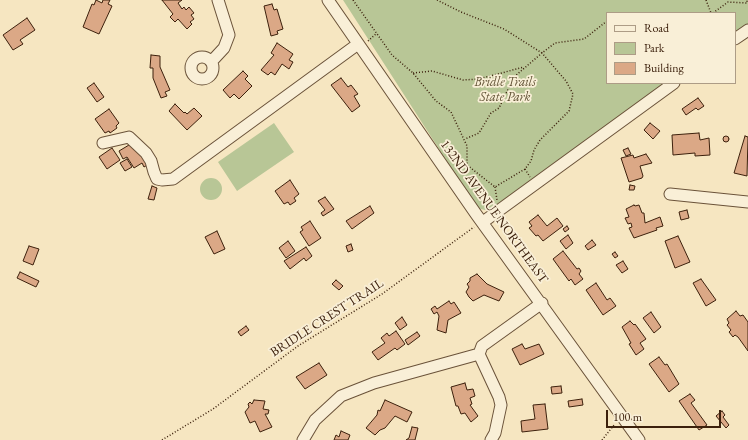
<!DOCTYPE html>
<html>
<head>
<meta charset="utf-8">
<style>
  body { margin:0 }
  #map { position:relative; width:748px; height:440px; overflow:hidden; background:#f6e6c1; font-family:"EB Garamond",serif }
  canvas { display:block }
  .legend { position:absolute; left:606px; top:12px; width:130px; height:72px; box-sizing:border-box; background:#f9efd7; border:1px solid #ad9c86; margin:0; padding:5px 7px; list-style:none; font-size:12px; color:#3c200c }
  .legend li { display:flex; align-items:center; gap:8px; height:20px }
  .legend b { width:20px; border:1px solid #ad9c86 }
  .scale { position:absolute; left:606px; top:410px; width:115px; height:18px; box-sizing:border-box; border:2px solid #3c200c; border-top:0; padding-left:5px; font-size:12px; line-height:14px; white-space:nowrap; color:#3c200c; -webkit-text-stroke:3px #f9efd7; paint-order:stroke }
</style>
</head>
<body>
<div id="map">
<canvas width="748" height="440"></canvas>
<ul class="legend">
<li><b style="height:5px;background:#f9efd7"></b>Road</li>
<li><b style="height:11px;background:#b8c696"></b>Park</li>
<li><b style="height:11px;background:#dba886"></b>Building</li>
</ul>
<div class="scale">100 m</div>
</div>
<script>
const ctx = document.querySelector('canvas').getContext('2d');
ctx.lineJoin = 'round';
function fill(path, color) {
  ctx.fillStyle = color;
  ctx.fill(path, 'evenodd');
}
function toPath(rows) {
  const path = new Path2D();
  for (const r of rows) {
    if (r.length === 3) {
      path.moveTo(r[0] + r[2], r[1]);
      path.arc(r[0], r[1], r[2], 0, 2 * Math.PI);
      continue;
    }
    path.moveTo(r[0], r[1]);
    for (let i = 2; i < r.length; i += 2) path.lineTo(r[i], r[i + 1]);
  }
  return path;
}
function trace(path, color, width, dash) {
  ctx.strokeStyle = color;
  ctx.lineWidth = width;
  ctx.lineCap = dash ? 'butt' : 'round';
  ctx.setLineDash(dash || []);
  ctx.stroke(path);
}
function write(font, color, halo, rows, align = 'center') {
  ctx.font = font + ' "EB Garamond",serif';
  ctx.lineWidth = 3.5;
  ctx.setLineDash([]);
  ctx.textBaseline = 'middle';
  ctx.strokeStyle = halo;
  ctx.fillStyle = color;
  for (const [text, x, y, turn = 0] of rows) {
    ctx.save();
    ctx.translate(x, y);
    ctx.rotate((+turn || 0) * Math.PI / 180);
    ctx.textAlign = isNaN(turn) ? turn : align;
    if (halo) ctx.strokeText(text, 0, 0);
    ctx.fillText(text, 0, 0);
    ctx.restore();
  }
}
fill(toPath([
  [343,0,748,0,748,24,735,33,735,13,607,13,607,83,665,83,492,208,485,210,477,208],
  [274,123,294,152,237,191,218,162],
  [211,189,11]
]), '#b8c696');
const building = toPath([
  [96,0,102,3,103,0,110,0,108,4,112,6,99,34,83,27,92,4,94,5,96,0],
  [162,0,182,0,178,3,182,9,184,7,186,10,189,7,194,13,191,15,194,19,190,22,192,24,187,29,178,19,175,22,170,17,173,14,162,0],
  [272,4,274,10,277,9,283,29,277,31,278,34,271,36,264,6,272,4],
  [27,18,35,30,20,40,23,44,13,50,3,35,27,18],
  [277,43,293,54,289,60,293,62,289,69,282,64,275,75,271,72,268,75,261,70,274,55,271,53,277,43],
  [151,55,160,56,160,67,170,90,165,92,167,96,161,98,153,78,153,68,150,68,151,55],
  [243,71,248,76,245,79,252,86,239,99,234,94,230,98,223,90,243,71],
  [341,78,348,87,351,85,358,94,354,96,360,106,352,112,331,85,341,78],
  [94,83,104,97,97,102,87,88,94,83],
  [698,98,704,106,698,110,696,108,686,115,682,109,698,98],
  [175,104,184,113,185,112,187,114,194,108,202,116,187,130,169,111,175,104],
  [109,109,119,123,116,126,117,128,110,133,109,131,105,133,95,119,109,109],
  [650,123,660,131,653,139,644,130,650,123],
  [699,133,700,140,709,138,710,155,695,156,695,153,673,155,672,135,699,133],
  [745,136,748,137,747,176,734,173,745,136],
  [726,139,3],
  [134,142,149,164,144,167,142,163,134,168,127,157,123,159,119,151,134,142],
  [112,148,120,160,107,169,99,157,112,148],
  [628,148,631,154,626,156,623,150,628,148],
  [646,154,652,163,640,166,643,176,642,178,629,182,621,158,633,155,634,158,646,154],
  [127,159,132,167,125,171,120,163,127,159],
  [290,180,299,194,294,198,296,201,290,205,288,202,284,204,275,191,290,180],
  [630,185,635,186,634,190,629,190,630,185],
  [152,186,157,188,154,200,148,199,152,186],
  [325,197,334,209,323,216,321,213,325,210,318,201,325,197],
  [634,205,635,206,639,205,642,213,644,213,645,223,660,217,663,226,656,228,657,230,634,238,629,228,632,227,631,223,628,224,625,218,629,217,626,209,634,205],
  [370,206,374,213,352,229,346,221,370,206],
  [687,210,689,218,681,220,679,212,687,210],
  [538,215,547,226,557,218,563,226,543,241,538,235,536,236,529,228,532,226,529,222,538,215],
  [310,221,321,238,309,246,300,232,303,230,301,227,310,221],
  [567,226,569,229,565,232,563,229,567,226],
  [217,231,225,249,214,254,205,237,217,231],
  [568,235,573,243,566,249,560,241,568,235],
  [678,236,690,262,675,268,665,241,678,236],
  [592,240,596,245,588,250,585,246,592,240],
  [288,241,295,251,286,258,279,248,288,241],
  [351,244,353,250,348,252,346,246,351,244],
  [29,246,39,249,33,265,23,261,29,246],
  [306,247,312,256,306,261,304,258,290,269,284,261,306,247],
  [563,251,577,269,579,268,581,271,579,274,583,279,575,285,571,279,569,281,553,259,563,251],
  [615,252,618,256,615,258,612,254,615,252],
  [623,261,628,269,622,273,616,265,623,261],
  [20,272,39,281,36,287,17,278,20,272],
  [477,274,487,284,504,292,499,301,484,295,473,301,469,297,466,292,469,287,467,284,470,281,470,278,477,274],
  [701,279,716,300,706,306,693,283,701,279],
  [336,280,343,286,339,290,332,284,336,280],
  [596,283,607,300,610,298,616,306,603,315,586,290,596,283],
  [449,301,451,304,454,302,461,313,448,320,446,333,437,330,439,316,437,312,434,314,431,309,435,306,437,309,449,301],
  [736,311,740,316,743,315,748,322,748,351,738,337,735,335,733,337,729,332,731,330,727,325,729,323,727,319,736,311],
  [651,312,661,327,654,333,643,318,651,312],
  [402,317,407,325,400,330,395,323,402,317],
  [630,321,634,325,635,324,646,339,640,343,644,349,636,355,629,344,631,343,622,327,630,321],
  [246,326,249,330,241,336,238,332,246,326],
  [396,331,405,344,397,350,395,348,378,360,372,352,385,343,381,338,387,333,389,336,396,331],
  [417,332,420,336,408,345,405,340,417,332],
  [522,344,525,349,539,344,544,354,520,365,512,349,522,344],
  [659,357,665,365,667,364,679,384,669,392,649,364,659,357],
  [319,363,327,375,305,389,296,377,319,363],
  [465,383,467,390,473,389,475,396,470,398,472,404,470,405,478,416,471,422,465,413,461,414,458,406,456,406,451,387,465,383],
  [561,386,562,393,552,394,551,387,561,386],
  [690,394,695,400,691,403,707,425,699,430,679,401,690,394],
  [582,399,583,405,569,407,568,401,582,399],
  [254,400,265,401,263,409,269,410,268,414,265,414,272,427,260,432,255,421,250,423,245,412,249,407,248,404,250,402,252,404,254,400],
  [385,400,412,412,407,422,395,416,385,428,380,430,375,435,366,428,377,415,378,410,380,411,385,400],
  [545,404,548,429,522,432,521,421,535,419,533,405,545,404],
  [722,411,725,415,723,417,729,425,726,428,716,416,722,411],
  [412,427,418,428,415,440,406,440,409,438,412,427],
  [341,431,350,435,348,440,334,440,336,435,339,437,341,431]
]);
fill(building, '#dba886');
trace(building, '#3c200c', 1);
const minor = toPath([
  [328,0,476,214,639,440],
  [735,39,748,30],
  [202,68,11],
  [211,62,224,48,229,35,218,0],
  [103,143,129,137,146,153,151,161,154,172,157,179,162,180,173,179,358,44],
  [670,194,748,202],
  [483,222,674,83],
  [479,354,499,397,501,405,495,433,491,440],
  [303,440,315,420,341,396,374,383,479,354,482,346,542,303]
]);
trace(minor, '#6a5239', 13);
trace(toPath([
  [353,0,392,55,413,73,436,101,451,112,467,146,467,165,495,187,525,169,531,161,534,150,540,140,569,111,573,94,566,81,542,53,514,77,499,108,491,113,479,133,465,139],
  [437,0,461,12,504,29,542,53,555,43,584,39,607,21],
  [706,0,711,13],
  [713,13,728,2,747,3,747,0],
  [368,41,377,33],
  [413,73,432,71,463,80,479,79,524,67],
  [525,169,530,177],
  [495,187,497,200],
  [162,440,213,409,298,346,382,294,474,227],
  [602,440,614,425]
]), '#3c200c', 1.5, [1, 2]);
trace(minor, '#f9efd7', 11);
write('italic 13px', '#615235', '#f9efd7', [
  ["Bridle Trails",505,82],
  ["State Park",505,97]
]);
write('13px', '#3c200c', '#f9efd7', [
  ["132ND AVENUE NORTHEAST",494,212,54],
  ["BRIDLE CREST TRAIL",327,318,-33]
]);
</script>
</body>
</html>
